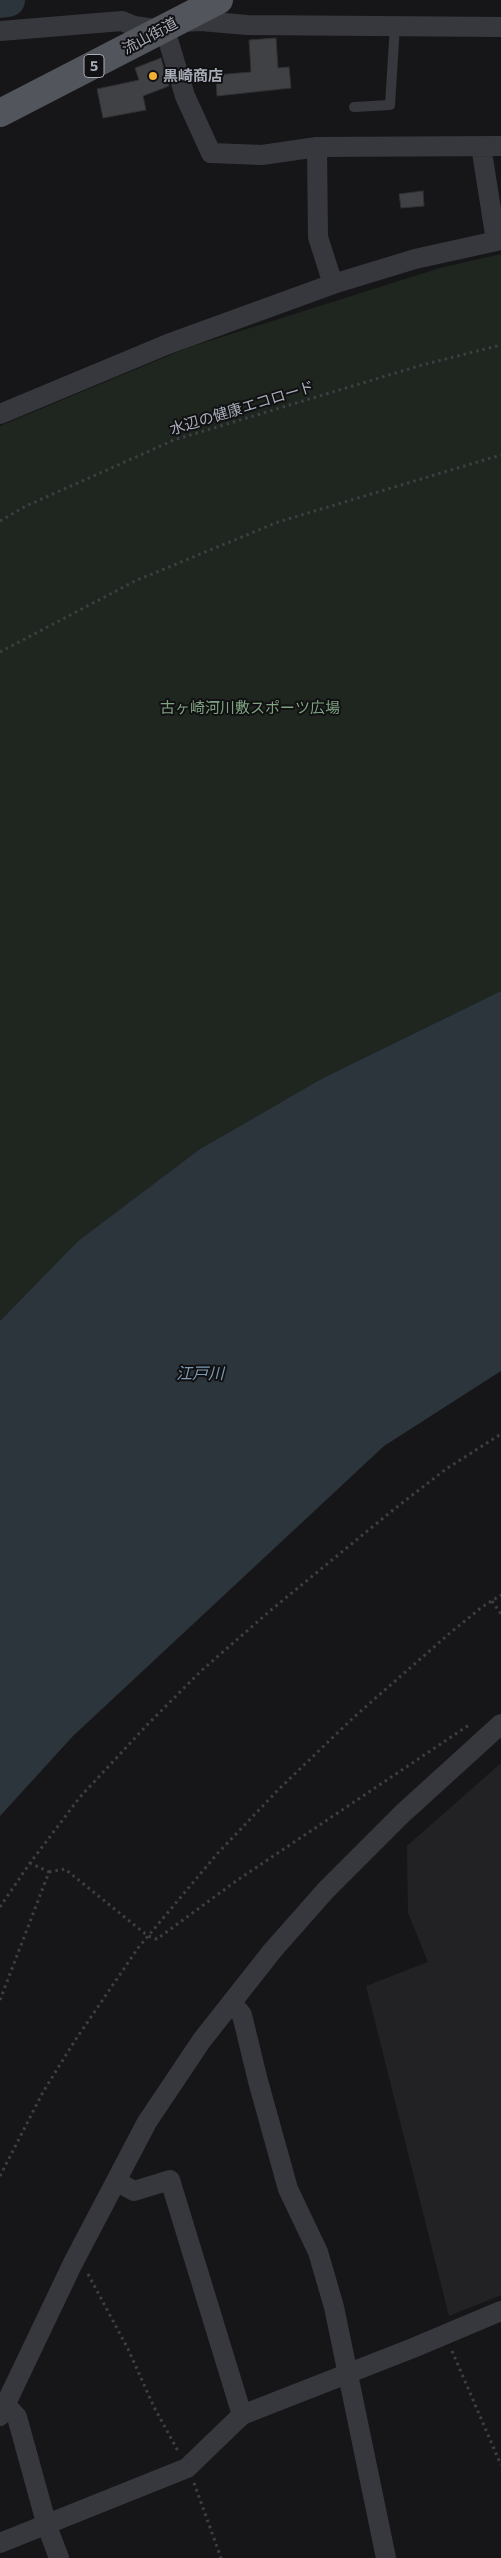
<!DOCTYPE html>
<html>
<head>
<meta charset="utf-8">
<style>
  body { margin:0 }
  canvas { display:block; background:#161618 }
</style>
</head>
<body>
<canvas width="501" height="2558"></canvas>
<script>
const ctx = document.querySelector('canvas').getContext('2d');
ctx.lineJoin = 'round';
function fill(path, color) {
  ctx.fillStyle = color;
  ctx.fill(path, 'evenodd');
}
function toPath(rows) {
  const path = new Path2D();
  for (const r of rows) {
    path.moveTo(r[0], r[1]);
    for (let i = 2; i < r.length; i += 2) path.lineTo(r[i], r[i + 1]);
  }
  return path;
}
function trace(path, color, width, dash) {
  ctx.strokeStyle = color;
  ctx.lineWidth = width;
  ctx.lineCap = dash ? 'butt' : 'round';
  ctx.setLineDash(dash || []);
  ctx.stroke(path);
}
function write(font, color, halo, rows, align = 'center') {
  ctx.font = font + ' Commissioner,"Noto Sans JP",sans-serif';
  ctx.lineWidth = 4;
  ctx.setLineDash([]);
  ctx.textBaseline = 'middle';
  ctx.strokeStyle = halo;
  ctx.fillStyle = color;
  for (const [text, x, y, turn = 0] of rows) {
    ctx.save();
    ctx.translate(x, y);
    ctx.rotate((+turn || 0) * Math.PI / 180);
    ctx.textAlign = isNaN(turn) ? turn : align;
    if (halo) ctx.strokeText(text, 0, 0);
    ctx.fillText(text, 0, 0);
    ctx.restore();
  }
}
fill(toPath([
  [501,1763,501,2295,449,2316,366,1986,428,1962,408,1913,407,1846]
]), '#222225');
fill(toPath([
  [501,254,501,991,323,1078,200,1149,78,1241,0,1321,0,426,187,348,440,268]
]), '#1e261f');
fill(toPath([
  [501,991,501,1371,384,1446,73,1736,0,1816,0,1321,78,1241,200,1149,323,1078]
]), '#2c353c');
trace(toPath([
  [0,1,8,0]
]), '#2c353c', 34);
const building = toPath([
  [276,38,278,68,289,67,291,88,217,96,216,75,251,72,249,40,276,38],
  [161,58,169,86,143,96,146,110,103,118,97,89,139,80,135,68,161,58],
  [423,191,424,206,401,208,399,194,423,191]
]);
fill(building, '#404145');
trace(building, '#303034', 1);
trace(toPath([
  [0,521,26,506,174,440,422,365,501,345],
  [0,652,135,581,278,522,501,455],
  [492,1601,501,1614],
  [49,1872,65,1869,148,1936,157,1939,236,1881,469,1725],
  [0,1907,30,1863,80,1797,148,1724,201,1671,271,1610,393,1510,446,1469,501,1434],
  [0,2000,49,1872,30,1863],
  [0,2176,43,2092,76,2039,138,1948,217,1854,278,1790,354,1717,450,1633,482,1607,501,1595],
  [88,2274,128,2349,154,2407,178,2451],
  [452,2351,501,2465],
  [194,2483,221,2558]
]), '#3d3f44', 3, [2.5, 4]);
trace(toPath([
  [354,107,390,105,395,25]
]), '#37383d', 10);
trace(toPath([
  [181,22,201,21,247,25,501,27],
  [0,31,122,21,134,26,162,30,169,43,185,96,211,153,262,155,317,147,318,237,333,284],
  [481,146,496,241],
  [317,147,501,146],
  [0,414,168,344,333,284,415,259,501,240],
  [232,2003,242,2015,258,2081,288,2189,318,2252,334,2307,386,2558],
  [116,2181,134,2191,170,2180,242,2415],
  [6,2405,17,2417,47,2526,59,2558],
  [0,2416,73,2263,147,2122,202,2040,273,1950,326,1890,402,1814,501,1724],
  [0,2543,187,2468,242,2415,413,2348,501,2311]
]), '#37383d', 20);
trace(toPath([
  [0,113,219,0]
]), '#53555c', 28);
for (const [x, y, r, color] of [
  [153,76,5,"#f2b134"]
]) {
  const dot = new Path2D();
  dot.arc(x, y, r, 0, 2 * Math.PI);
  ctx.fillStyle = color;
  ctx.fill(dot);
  trace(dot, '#111113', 2);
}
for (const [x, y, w] of [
  [94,66,20]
]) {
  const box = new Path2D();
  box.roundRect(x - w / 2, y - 11.5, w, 23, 4);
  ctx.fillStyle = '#111113';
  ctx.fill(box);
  trace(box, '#a8adb8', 1);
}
write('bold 14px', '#a8adb8', null, [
  ["5",94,66]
]);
write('15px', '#a8adb8', '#111113', [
  ["流山街道",150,36,-28],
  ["水辺の健康エコロード",242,408,-17]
]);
write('bold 15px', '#a8adb8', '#111113', [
  ["黒崎商店",163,76]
], 'left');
write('15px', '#7fa381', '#111113', [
  ["古ヶ崎河川敷スポーツ広場",250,708]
]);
write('italic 16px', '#7f9bb3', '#111113', [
  ["江戸川",200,1374]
]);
</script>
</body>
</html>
